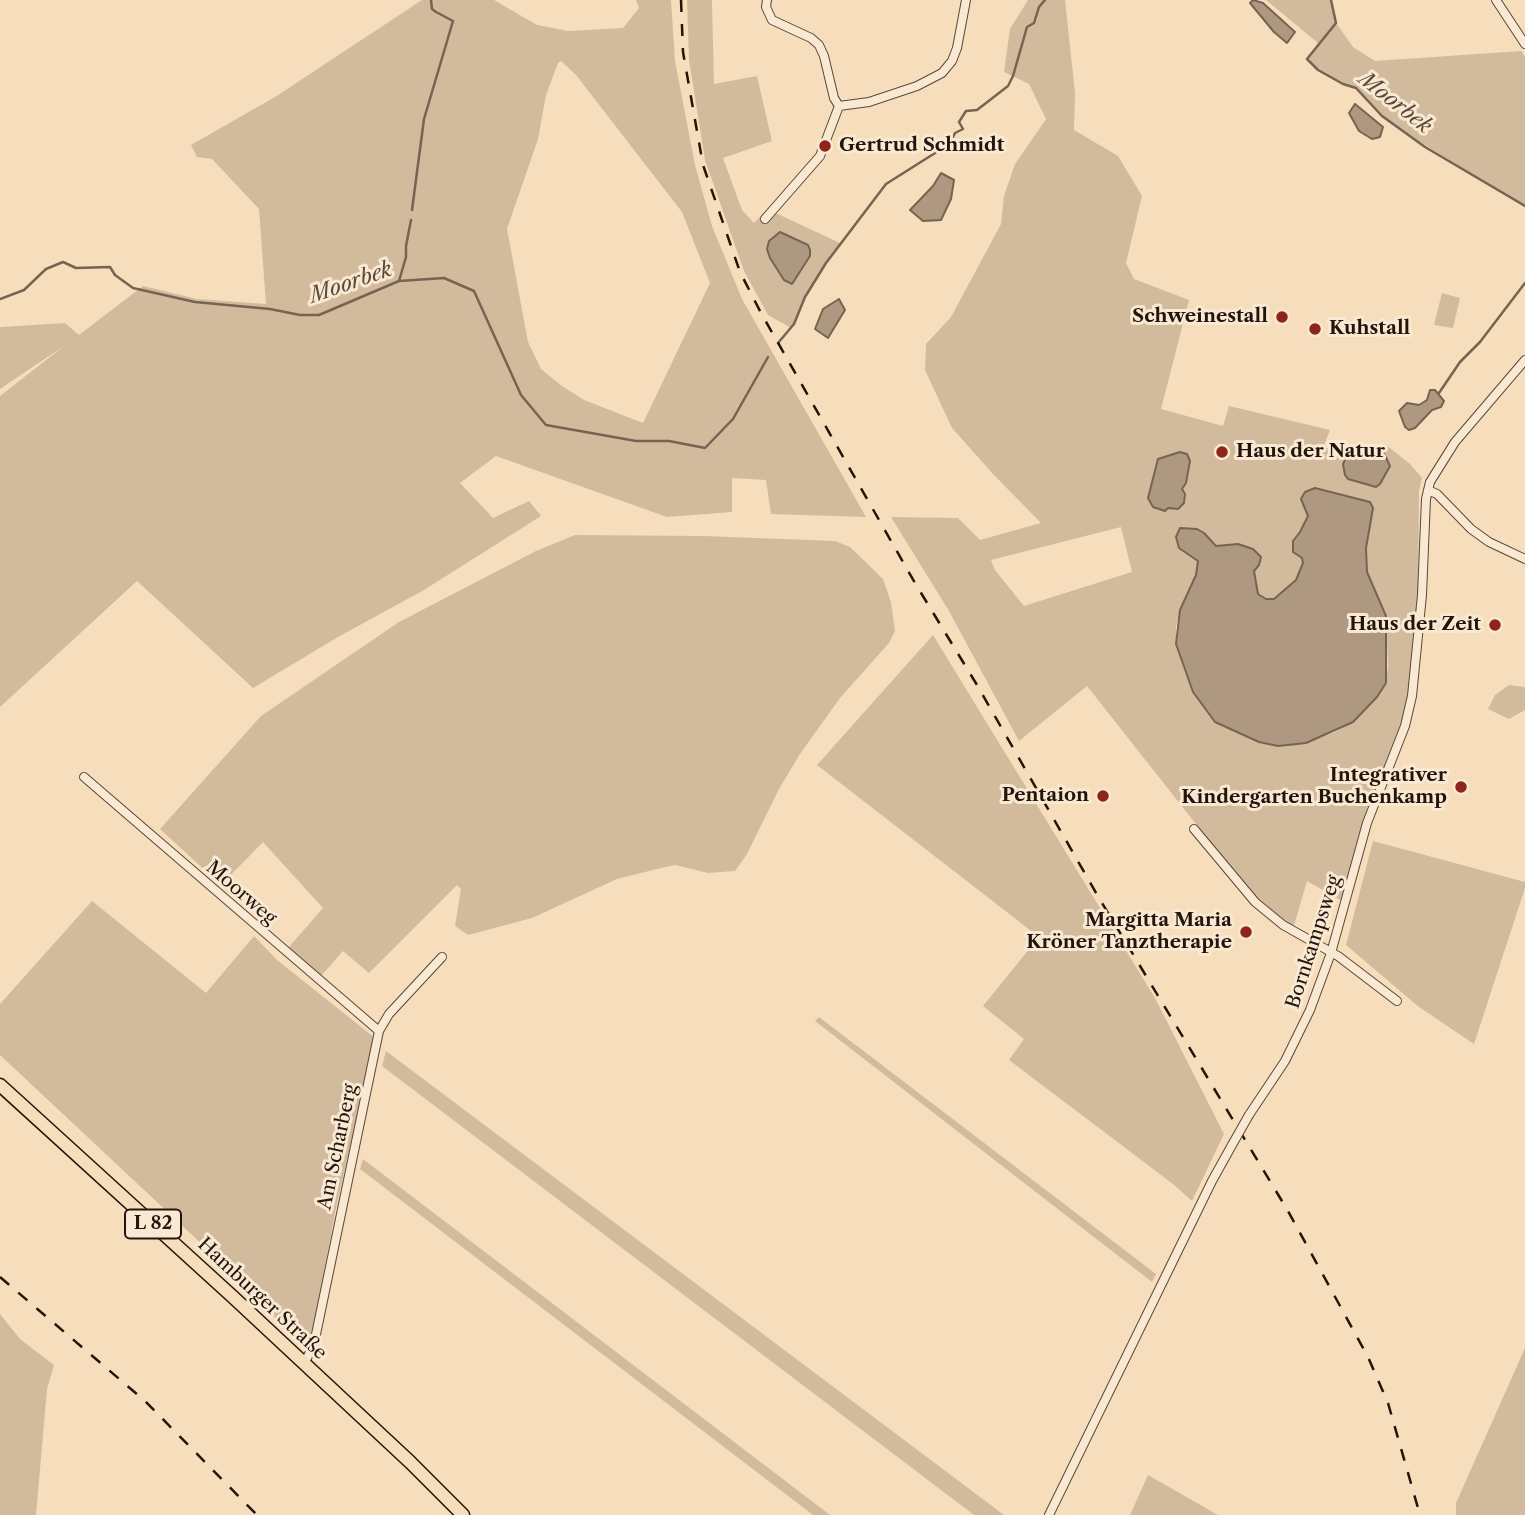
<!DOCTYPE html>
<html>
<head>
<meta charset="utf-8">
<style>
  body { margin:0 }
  canvas { display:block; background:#f6ddbb }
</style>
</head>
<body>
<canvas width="1525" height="1515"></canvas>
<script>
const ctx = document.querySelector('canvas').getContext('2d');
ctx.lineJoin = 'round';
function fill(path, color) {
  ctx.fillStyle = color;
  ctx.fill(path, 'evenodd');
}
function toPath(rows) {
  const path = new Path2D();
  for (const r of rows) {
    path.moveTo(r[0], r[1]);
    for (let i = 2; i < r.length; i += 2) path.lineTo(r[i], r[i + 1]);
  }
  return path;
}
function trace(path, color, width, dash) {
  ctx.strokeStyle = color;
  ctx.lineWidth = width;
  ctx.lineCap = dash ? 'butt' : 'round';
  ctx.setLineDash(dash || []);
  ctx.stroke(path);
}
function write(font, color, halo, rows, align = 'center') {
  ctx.font = font + ' "Libre Caslon Text",serif';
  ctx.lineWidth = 6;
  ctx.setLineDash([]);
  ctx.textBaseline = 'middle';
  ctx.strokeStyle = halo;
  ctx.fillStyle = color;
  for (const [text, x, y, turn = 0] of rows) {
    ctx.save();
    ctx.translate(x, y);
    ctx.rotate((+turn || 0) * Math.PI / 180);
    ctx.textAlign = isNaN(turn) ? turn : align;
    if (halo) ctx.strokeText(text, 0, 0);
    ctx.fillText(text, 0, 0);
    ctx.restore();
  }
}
fill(toPath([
  [422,0,494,0,537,25,568,31,623,28,639,8,636,0,671,0,675,61,695,165,712,226,742,299,866,517,771,514,766,480,732,478,732,512,667,517,496,456,460,483,493,518,529,501,541,516,424,590,338,637,253,688,137,581,0,707,0,396,64,346,0,389,0,327,65,323,79,335,143,286,197,299,266,304,259,209,212,159,197,157,191,145,275,97],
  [561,61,576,75,682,212,710,283,643,423,584,400,562,386,541,369,528,342,507,229,538,139,546,95,558,63],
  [687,0,712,0,714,84,757,76,772,141,723,158,742,210,754,223,767,209,840,243,805,297,791,328,768,315,744,271,705,160,689,60],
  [780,232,805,243,781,276,779,271],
  [1028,0,1065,0,1075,93,1074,130,1118,156,1142,196,1126,263,1134,279,1189,300,1161,409,1223,426,1229,406,1330,430,1323,448,1354,448,1385,444,1410,464,1422,478,1419,491,1418,596,1408,695,1398,738,1367,809,1342,901,1307,881,1293,929,1248,890,1087,686,1019,741,949,611,891,517,958,518,980,540,1041,523,993,474,952,428,925,370,926,344,951,317,1001,224,1004,196,1015,164,1046,119,1029,84,1004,72,1010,29],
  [1374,446,1383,451,1390,466,1380,484,1375,487,1348,479,1353,452],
  [1315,488,1331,491,1373,508,1366,548,1367,572,1386,616,1388,666,1386,683,1377,697,1353,722,1333,733,1296,745,1223,727,1215,722,1193,692,1185,673,1176,644,1176,627,1180,610,1196,575,1204,533,1216,546,1238,545,1254,571,1258,594,1266,599,1274,599,1296,580,1303,563,1302,558,1293,552,1293,541,1300,532,1308,516,1305,492],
  [1121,527,1132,572,1024,606,995,570,991,560],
  [1266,0,1331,0,1336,23,1346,37,1353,47,1375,61,1521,51,1525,57,1525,206,1407,134,1382,116,1356,88,1343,84,1318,70,1307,59,1318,43],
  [1442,293,1460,298,1453,328,1434,325],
  [575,535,704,536,835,541,850,547,883,579,891,602,895,631,889,643,840,698,800,754,779,789,747,854,735,871,708,873,675,865,657,869,617,879,532,918,468,935,455,926,461,889,457,885,369,973,343,951,321,976,288,948,323,908,263,842,221,885,160,829,261,716,399,622,536,551],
  [933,635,1155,998,1224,1134,1192,1201,1173,1184,1009,1060,1024,1039,983,1006,1039,937,817,765],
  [1509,685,1525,687,1525,710,1509,719,1488,709,1495,695],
  [1373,841,1525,882,1525,888,1474,1044,1419,1007,1346,945],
  [92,901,206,993,254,936,277,960,375,1038,336,1208,309,1352,206,1248,0,1055,0,1004],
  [819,1017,1156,1274,1152,1282,815,1021],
  [386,1051,1004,1515,974,1515,382,1066],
  [363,1159,830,1515,813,1515,360,1169],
  [0,1314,20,1339,54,1365,47,1389,36,1515,0,1515],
  [1525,1348,1525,1515,1456,1515,1456,1503],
  [1148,1475,1218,1515,1130,1515]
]), '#d2bb9d');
const water = toPath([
  [1253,0,1263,3,1295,32,1287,43,1274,32,1250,3,1253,0],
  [1355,104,1383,127,1380,137,1372,139,1359,131,1349,113,1355,104],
  [941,173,954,180,951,199,941,220,923,221,910,210,933,186,941,173],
  [780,232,808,245,810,250,810,256,792,284,784,280,770,258,767,249,769,241,780,232],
  [839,299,845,310,828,338,815,329,823,309,839,299],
  [1430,390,1435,390,1444,401,1441,407,1432,410,1415,428,1409,430,1405,427,1399,411,1407,403,1419,405,1427,400,1430,390],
  [1374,446,1383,451,1390,466,1380,484,1376,487,1348,479,1345,475,1343,464,1347,456,1363,448,1374,446],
  [1180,452,1187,454,1190,461,1186,483,1182,489,1185,494,1184,503,1178,509,1168,508,1165,511,1153,507,1148,498,1158,459,1180,452],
  [1315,488,1370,502,1373,508,1366,548,1367,572,1386,616,1386,683,1377,697,1353,722,1306,743,1278,746,1259,742,1215,722,1193,692,1176,644,1180,610,1196,575,1198,561,1179,548,1176,537,1180,528,1197,529,1204,533,1216,546,1238,544,1253,549,1261,557,1259,565,1254,571,1258,594,1266,599,1274,599,1296,580,1303,563,1302,558,1293,552,1293,541,1300,532,1308,516,1301,499,1305,492,1315,488]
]);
fill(water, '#ae9980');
trace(water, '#766452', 2);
trace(toPath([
  [1331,0,1336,23,1307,59,1318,70,1343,84,1356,88,1382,116,1425,147,1525,206],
  [412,210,424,119,453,21,436,12,432,9,431,0],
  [399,281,406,257,406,246,411,220],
  [0,299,24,290,46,269,63,262,76,268,110,267,115,275,133,288,195,302,270,309,300,315,319,315,399,281,444,278,474,291,521,395,546,425,636,441,669,441,705,448,733,419,768,357],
  [778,343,794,324,805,297,826,263,886,184,943,148,945,141,952,139,955,133,963,129,959,122,966,111,977,110,1008,86,1013,76,1027,27,1034,23,1039,7,1045,0],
  [1439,393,1460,362,1480,342,1525,283]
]), '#766452', 2.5);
const minor = toPath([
  [767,0,766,7,772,20,811,38,819,45,824,56,834,98,839,106],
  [1496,0,1525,44],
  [839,106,869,102,917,86,942,73,952,61,957,48,966,0],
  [765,219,820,156,839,106],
  [1428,490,1437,494,1471,529,1489,542,1525,559],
  [84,777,379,1031],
  [1194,829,1255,902,1283,925,1338,956,1397,1001],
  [1249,1115,1285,1061,1310,1010,1331,953,1367,823,1405,726,1412,696,1422,595,1426,499,1430,482,1455,442,1525,360],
  [304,1364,314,1344,379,1031,389,1014,442,957],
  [1049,1515,1212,1181,1232,1145]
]);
const primary = toPath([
  [0,1085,233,1297,410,1462,463,1515]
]);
trace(minor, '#584738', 10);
trace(primary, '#23150c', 15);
trace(minor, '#f9e9d3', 8);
trace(primary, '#f6ddbb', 12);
trace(toPath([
  [681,0,683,52,703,165,740,272,761,313,915,583,977,685,1099,898,1288,1211,1368,1357,1388,1403,1420,1515],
  [0,1277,145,1401,257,1515]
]), '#23150c', 2.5, [12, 12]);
const minorBridge = toPath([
  [1232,1145,1249,1115]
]);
trace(minorBridge, '#584738', 10, []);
trace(minorBridge, '#f9e9d3', 8);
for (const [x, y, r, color] of [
  [825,146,7,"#8f2418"],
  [1282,317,7,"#8f2418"],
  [1315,329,7,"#8f2418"],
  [1222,452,7,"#8f2418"],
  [1495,625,7,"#8f2418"],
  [1461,787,7,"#8f2418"],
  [1103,796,7,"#8f2418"],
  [1246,932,7,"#8f2418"]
]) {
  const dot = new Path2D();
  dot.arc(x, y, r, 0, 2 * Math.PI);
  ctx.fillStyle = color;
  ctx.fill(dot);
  trace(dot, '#f9e9d3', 2.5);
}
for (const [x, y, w] of [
  [153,1224,56]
]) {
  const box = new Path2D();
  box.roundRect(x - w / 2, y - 14.5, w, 29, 5);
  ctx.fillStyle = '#f9e9d3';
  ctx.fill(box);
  trace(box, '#23150c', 2);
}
write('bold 18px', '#23150c', null, [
  ["L 82",153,1224]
]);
write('bold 19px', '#23150c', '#f9e9d3', [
  ["Gertrud Schmidt",839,146,"left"],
  ["Schweinestall",1268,317],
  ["Kuhstall",1329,329,"left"],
  ["Haus der Natur",1236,452,"left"],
  ["Haus der Zeit",1481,625],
  ["Integrativer",1447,776],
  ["Kindergarten Buchenkamp",1447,798],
  ["Pentaion",1089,796],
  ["Margitta Maria",1232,921],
  ["Kröner Tanztherapie",1232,943]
], 'right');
write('19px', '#23150c', '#f9e9d3', [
  ["Moorweg",241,893,41],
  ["Bornkampsweg",1314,942,-72],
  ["Am Scharberg",338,1147,-78],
  ["Hamburger Straße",262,1299,43]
]);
write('italic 21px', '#5b4a3a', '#f9e9d3', [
  ["Moorbek",1395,103,38],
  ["Moorbek",351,283,-19]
]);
</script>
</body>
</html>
